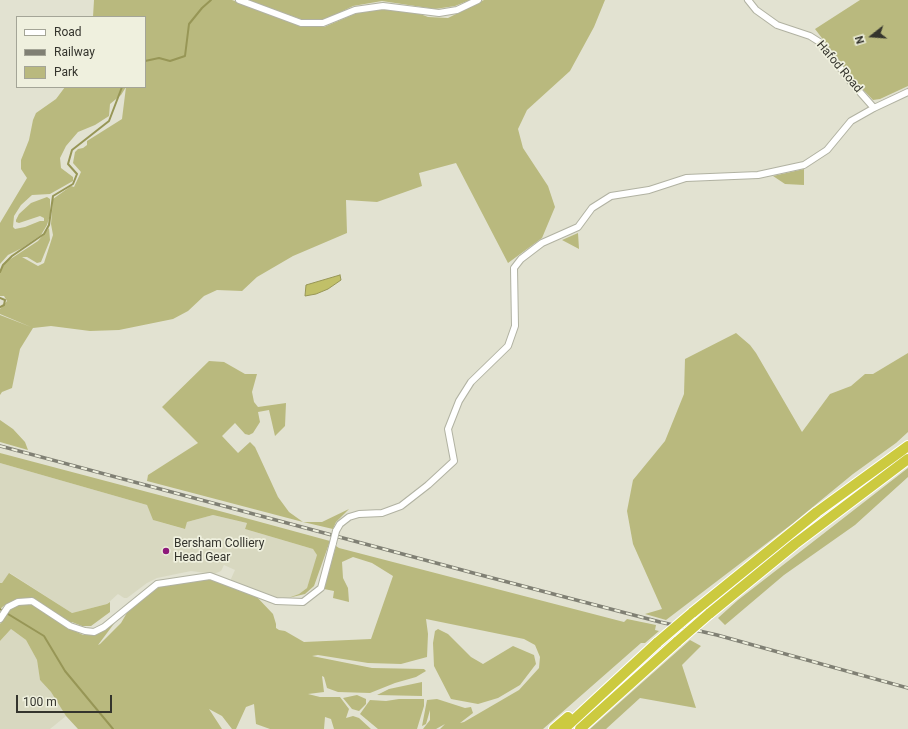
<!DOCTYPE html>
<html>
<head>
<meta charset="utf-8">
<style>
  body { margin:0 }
  #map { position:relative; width:908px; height:729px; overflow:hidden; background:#e2e2d1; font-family:Roboto,sans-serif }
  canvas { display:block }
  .legend { position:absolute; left:16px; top:16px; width:130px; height:72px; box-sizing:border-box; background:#eff0de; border:1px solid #a4a597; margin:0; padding:5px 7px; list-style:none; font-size:12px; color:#34342d }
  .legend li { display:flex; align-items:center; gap:8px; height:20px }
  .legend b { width:20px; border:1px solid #a4a597 }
  .north { position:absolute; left:852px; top:16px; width:40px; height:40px; -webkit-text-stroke:3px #eff0de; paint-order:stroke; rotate:253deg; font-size:11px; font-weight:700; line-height:16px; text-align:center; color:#34342d }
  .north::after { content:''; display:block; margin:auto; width:14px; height:18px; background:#34342d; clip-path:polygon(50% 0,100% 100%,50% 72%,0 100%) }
  .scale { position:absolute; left:16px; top:695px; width:96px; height:18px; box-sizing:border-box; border:2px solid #34342d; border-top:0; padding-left:5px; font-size:12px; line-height:14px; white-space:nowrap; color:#34342d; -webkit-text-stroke:3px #eff0de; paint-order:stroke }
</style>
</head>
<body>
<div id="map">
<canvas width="908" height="729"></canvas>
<ul class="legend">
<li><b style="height:5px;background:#fff"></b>Road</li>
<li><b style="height:5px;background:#808074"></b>Railway</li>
<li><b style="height:11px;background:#b9b97e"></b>Park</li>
</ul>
<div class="north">N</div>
<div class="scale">100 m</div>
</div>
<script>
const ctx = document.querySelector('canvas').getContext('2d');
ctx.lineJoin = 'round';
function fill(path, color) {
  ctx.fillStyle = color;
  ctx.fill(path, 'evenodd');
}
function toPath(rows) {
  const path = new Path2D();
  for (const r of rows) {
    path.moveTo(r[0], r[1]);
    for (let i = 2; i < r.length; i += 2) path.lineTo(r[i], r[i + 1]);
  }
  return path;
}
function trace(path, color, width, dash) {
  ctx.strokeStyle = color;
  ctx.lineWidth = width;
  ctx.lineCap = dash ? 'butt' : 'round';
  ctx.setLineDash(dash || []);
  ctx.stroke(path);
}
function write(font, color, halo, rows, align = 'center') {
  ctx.font = font + ' Roboto,sans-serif';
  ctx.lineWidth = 3.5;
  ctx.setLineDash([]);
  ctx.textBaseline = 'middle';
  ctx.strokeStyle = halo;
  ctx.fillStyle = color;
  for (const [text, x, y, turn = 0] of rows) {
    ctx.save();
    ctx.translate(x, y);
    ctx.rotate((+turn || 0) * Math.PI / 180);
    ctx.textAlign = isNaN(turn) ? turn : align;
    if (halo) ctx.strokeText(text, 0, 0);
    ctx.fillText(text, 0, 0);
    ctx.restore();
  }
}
fill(toPath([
  [0,463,147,505,153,520,184,529,187,522,213,515,247,523,245,529,313,549,318,555,307,588,299,594,288,598,275,598,230,581,235,570,224,565,221,571,214,574,191,571,157,578,147,583,127,598,124,598,118,594,107,604,72,613,10,573,1,584,0,583],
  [11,629,26,640,37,660,40,680,51,692,66,716,50,729,0,729,0,641]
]), '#d8d8c0');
fill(toPath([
  [94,0,232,0,300,26,324,27,357,13,383,9,415,12,428,17,448,18,484,0,605,0,594,27,570,71,527,110,518,129,523,148,548,186,555,207,542,238,508,263,456,163,419,173,422,186,377,202,346,200,347,233,293,256,257,277,242,291,217,290,204,296,188,311,173,319,119,330,90,331,51,326,33,328,20,349,12,388,2,392,0,395,0,315,31,327,0,314,0,309,7,301,4,296,0,296,0,271,6,262,38,241,49,228,50,240,41,262,37,263,27,257,22,257,38,266,44,263,53,235,51,224,53,199,71,186,74,187,81,172,73,163,75,152,78,149,83,148,87,145,87,141,122,119,126,87,145,87,145,17,93,17],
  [247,0,470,0,455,6,435,9,382,1,353,6,323,21,303,20],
  [860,0,908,0,908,86,880,99,873,100,854,80,815,29],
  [65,87,126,87,121,95,110,104,109,116,95,125,78,132,66,146,60,158,61,168,73,177,73,181,50,194,32,195,21,205,14,216,13,227,15,229,25,227,40,221,44,221,44,218,40,216,19,223,16,222,16,220,19,214,31,203,47,197,50,199,50,215,47,225,41,235,22,248,8,255,0,264,0,223,27,178,21,169,21,160,29,140,33,120,36,113,56,99],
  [804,169,804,185,785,184,773,176],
  [578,233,579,249,562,240],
  [736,333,750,345,756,353,802,432,830,394,851,386,865,374,873,374,908,353,908,432,896,443,853,474,792,524,666,620,645,614,662,609,633,544,627,511,633,480,665,441,684,394,685,359],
  [209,361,224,362,245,374,257,374,252,392,254,402,258,407,286,403,285,426,275,436,269,410,258,412,260,422,253,433,249,435,245,434,235,423,222,436,238,453,250,442,255,447,278,497,289,512,303,522,322,522,349,509,336,522,333,529,303,522,147,481,148,475,198,443,162,407],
  [0,420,13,429,25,442,28,450,0,442],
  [0,453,227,513,330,541,314,586,305,594,288,598,299,594,307,588,317,555,313,549,245,529,247,523,213,515,187,522,185,529,153,520,147,505,0,463],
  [908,468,908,477,855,525,784,575,725,625,718,618,738,600],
  [336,546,339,548,624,622,627,619,656,625,655,630,659,631,645,643,641,643,543,729,440,729,445,724,436,729,423,729,430,720,430,710,426,724,422,726,427,700,437,699,465,708,471,707,473,713,460,723,464,722,519,690,539,668,540,657,535,645,524,639,426,619,428,634,427,657,401,664,368,663,318,655,312,656,372,668,424,669,426,671,416,677,395,683,370,693,338,692,327,688,324,677,322,676,324,692,308,694,320,697,340,697,349,709,346,718,353,716,359,718,371,729,334,729,331,719,325,717,324,729,270,729,256,724,254,704,246,707,236,729,232,729,222,716,209,709,222,729,78,729,66,716,51,692,40,680,37,660,26,640,11,629,0,641,0,624,10,610,6,604,0,609,0,583,2,583,9,573,72,613,107,604,110,602,110,612,91,626,82,626,72,622,67,627,83,635,98,634,116,621,98,645,100,644,121,623,128,611,159,587,210,579,254,594,273,614,276,624,276,628,279,630,285,631,304,642,371,639,393,576,372,563,353,557,342,562,343,578,348,588,349,602,333,598,334,591,324,589],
  [438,629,448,634,471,657,483,664,513,646,534,655,536,664,520,685,498,698,478,704,451,699,434,666,433,643,435,631],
  [690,640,701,646,682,665,696,708,640,698,606,729,590,729],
  [422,682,422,696,377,695,389,689],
  [357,695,366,699,366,704,359,711,352,709,343,698],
  [399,699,424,699,424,706,417,729,378,729,360,714,370,700,386,701]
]), '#b9b97e');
const water = toPath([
  [340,275,341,280,328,289,316,294,305,296,306,285,340,275]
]);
fill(water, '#c1c068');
trace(water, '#979656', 1);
trace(toPath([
  [145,61,159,58,170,61,185,56,189,24,202,8,211,0],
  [0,272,3,265,12,256,44,234,49,225,53,196,73,184,77,174,68,164,72,150,109,121,122,87],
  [0,298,5,300,4,305,0,307],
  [0,609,44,636,65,671,113,729]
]), '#979656', 2);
const minor = toPath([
  [239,0,301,23,323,23,355,10,383,6,439,13,457,10,478,0],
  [748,0,756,10,777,25,810,36,821,43,851,82,874,108],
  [336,531,340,524,349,517,359,514,382,513,401,506,428,485,454,461,448,429,459,401,471,382,508,346,515,326,514,268,521,259,542,243,578,227,592,208,611,196,649,190,686,178,758,175,804,165,827,150,851,121,874,108,908,92],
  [0,619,8,607,18,602,32,601,70,626,85,631,94,632,104,627,157,584,210,576,276,601,303,602,321,588,333,543]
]);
const trunk = toPath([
  [692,613,817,512,908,446],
  [709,614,795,544,908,459],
  [554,729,568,717],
  [564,729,658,642],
  [580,729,678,641]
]);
trace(minor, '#b1b2a2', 8);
trace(trunk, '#fff', 12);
trace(minor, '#fff', 6);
trace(trunk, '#ccca3f', 10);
const rail = toPath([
  [0,446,477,574,660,622,717,635,908,688]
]);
trace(rail, '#808074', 3.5);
trace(rail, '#eff0de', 2, [6]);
const minorBridge = toPath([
  [333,543,336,531]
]);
const trunkBridge = toPath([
  [678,641,709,614],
  [658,642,692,613]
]);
trace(minorBridge, '#b1b2a2', 8, []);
trace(trunkBridge, '#fff', 12, []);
trace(minorBridge, '#fff', 6);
trace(trunkBridge, '#ccca3f', 10);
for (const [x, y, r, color] of [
  [166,551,4,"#8d197a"]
]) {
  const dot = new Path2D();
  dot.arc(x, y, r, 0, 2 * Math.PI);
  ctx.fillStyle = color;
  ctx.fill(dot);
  trace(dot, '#eff0de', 1.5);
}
write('12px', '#34342d', '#eff0de', [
  ["Hafod Road",839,67,50]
]);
write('12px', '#34342d', '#eff0de', [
  ["Bersham Colliery",174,544],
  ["Head Gear",174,558]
], 'left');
</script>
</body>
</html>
